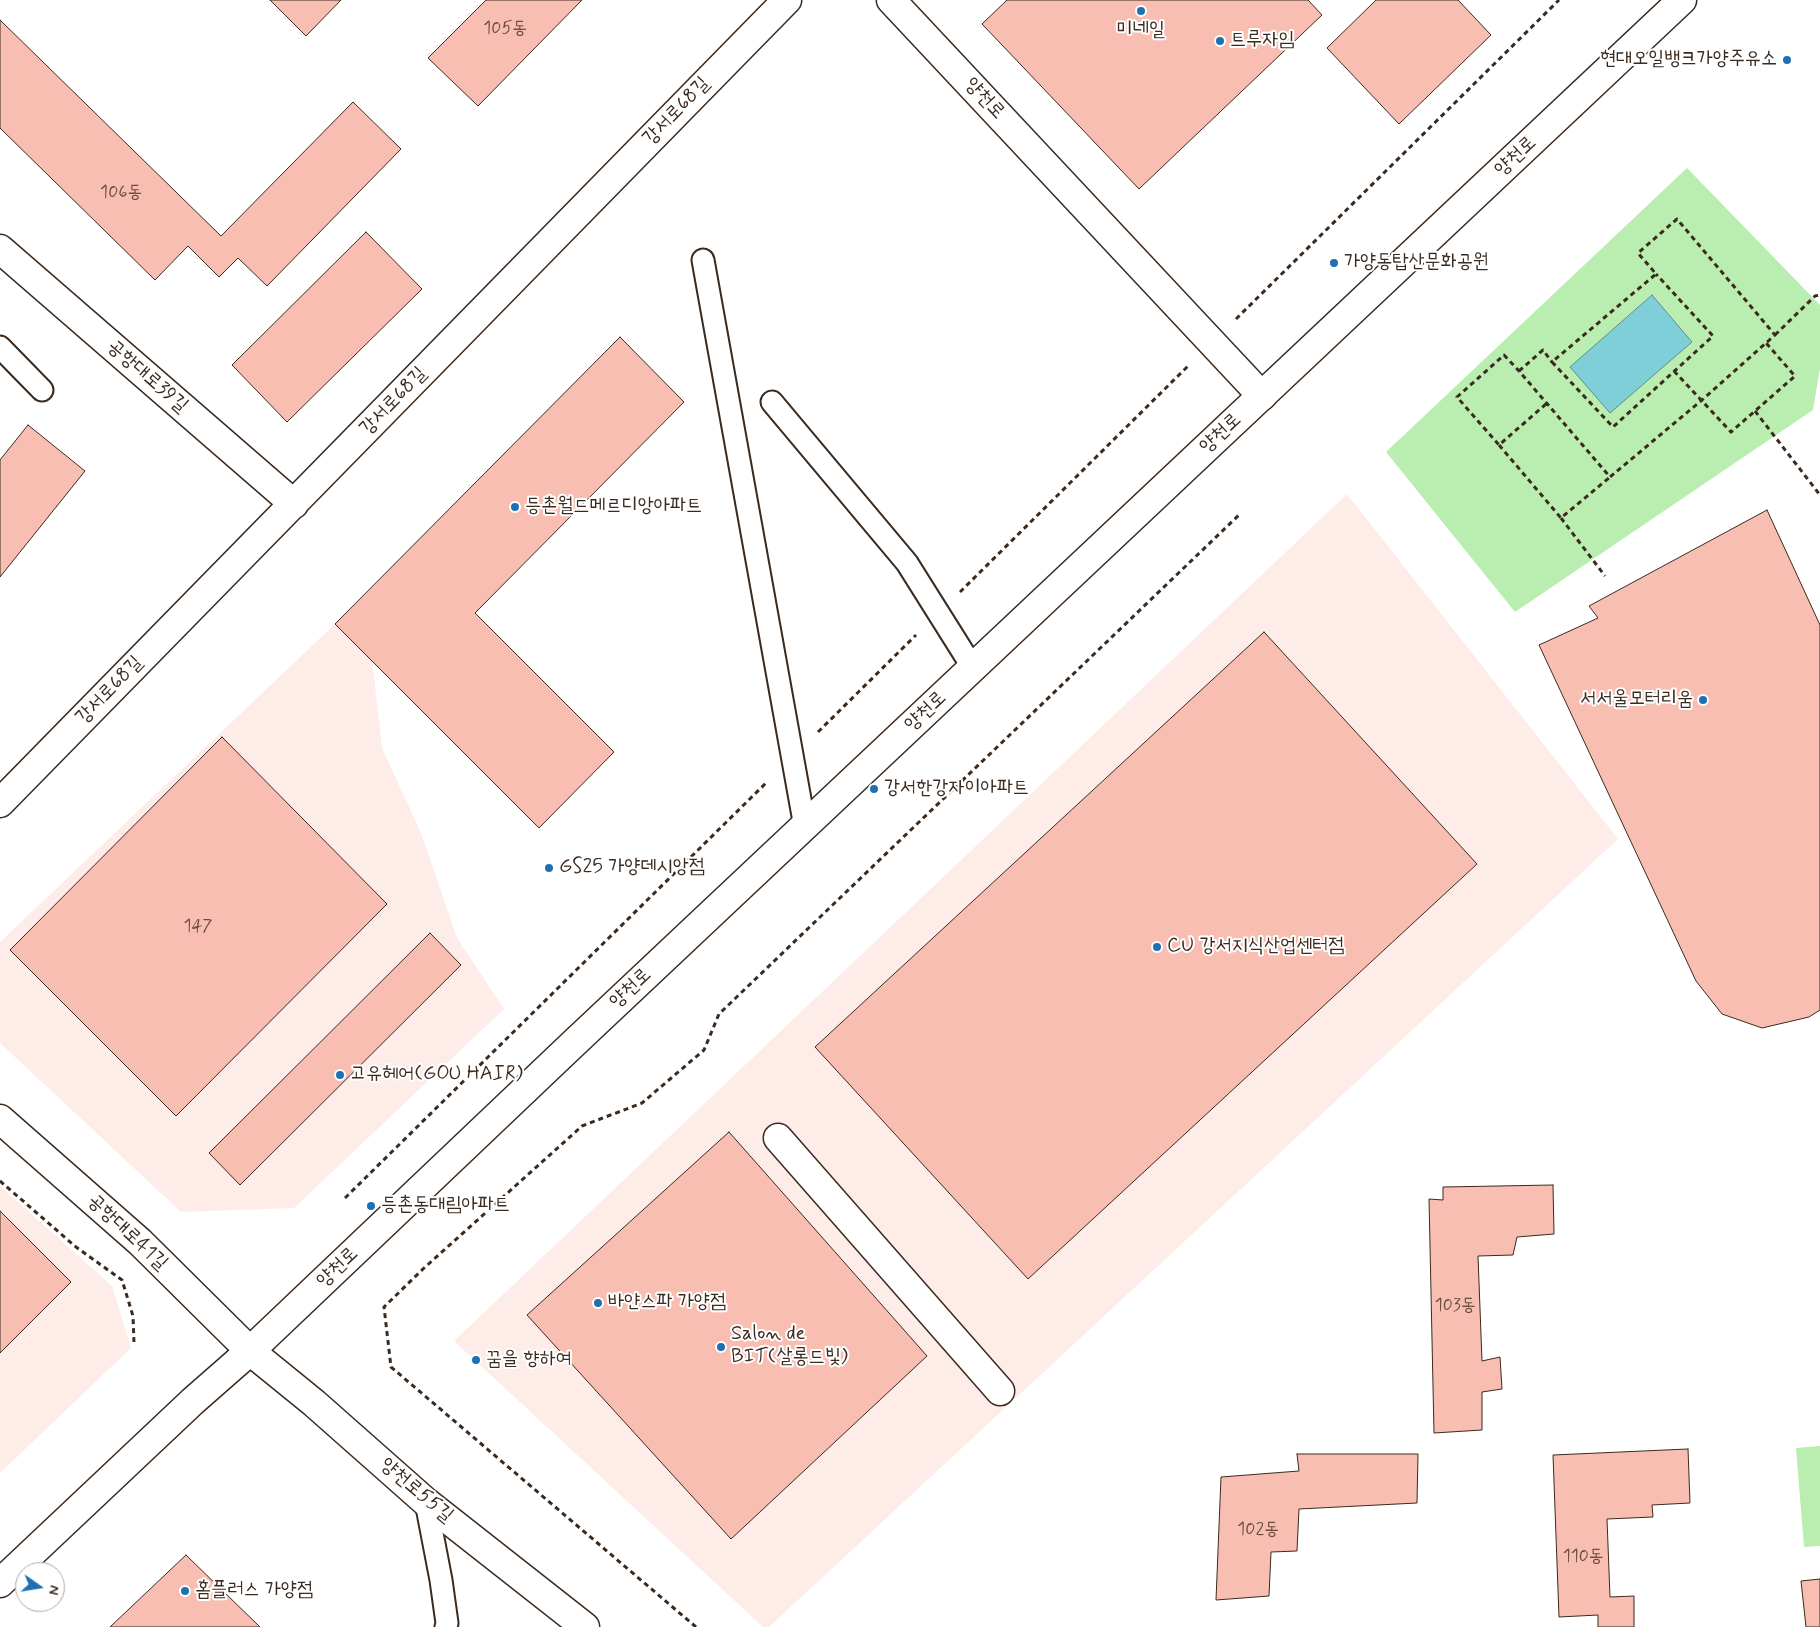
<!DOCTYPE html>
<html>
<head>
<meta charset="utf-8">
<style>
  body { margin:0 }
  #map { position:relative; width:1820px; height:1627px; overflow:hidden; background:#fff; font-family:Mynerve,sans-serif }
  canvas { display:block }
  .north { position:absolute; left:15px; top:1562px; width:50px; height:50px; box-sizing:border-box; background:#fff; border:1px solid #b1aaa5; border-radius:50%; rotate:103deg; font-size:14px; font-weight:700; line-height:20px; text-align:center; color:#3b2a1e }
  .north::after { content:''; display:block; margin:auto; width:18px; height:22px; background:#1f6fb2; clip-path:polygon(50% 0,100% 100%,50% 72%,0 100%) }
</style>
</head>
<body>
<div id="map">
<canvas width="1820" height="1627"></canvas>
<div class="north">N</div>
</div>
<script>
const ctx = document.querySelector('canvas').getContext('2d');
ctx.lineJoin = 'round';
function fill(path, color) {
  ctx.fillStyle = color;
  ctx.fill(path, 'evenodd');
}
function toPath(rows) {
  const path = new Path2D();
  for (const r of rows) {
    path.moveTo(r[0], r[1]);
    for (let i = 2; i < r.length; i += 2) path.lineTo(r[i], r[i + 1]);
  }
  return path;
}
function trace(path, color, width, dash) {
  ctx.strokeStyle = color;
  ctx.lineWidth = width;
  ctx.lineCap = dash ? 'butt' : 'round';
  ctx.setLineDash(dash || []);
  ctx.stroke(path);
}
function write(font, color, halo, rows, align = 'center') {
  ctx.font = font + ' Mynerve,"Poor Story",sans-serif';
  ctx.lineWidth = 4;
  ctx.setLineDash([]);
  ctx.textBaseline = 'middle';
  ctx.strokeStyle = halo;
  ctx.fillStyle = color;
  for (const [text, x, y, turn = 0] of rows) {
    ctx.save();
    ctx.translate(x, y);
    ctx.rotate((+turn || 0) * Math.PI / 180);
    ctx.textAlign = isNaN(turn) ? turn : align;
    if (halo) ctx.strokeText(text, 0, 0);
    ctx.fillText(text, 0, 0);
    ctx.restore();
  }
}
fill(toPath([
  [1347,494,1618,839,769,1627,763,1627,454,1341],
  [335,624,372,659,382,748,421,833,457,938,504,1009,294,1208,181,1212,0,1043,0,942],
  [0,1186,112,1286,131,1348,0,1473]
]), '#fdece8');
fill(toPath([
  [1687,168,1820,305,1820,368,1813,410,1515,612,1386,452],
  [1820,1446,1820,1546,1804,1547,1796,1448]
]), '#b9eeb0');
const water = toPath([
  [1652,295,1692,342,1610,413,1570,367,1652,295]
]);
fill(water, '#7ecfd7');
trace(water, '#638d8d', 1);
const building = toPath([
  [270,0,341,0,306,36,270,0],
  [486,0,582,0,478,106,428,58,486,0],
  [1007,0,1308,0,1322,15,1139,189,982,24,1007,0],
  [1376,0,1458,0,1491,35,1399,124,1327,48,1376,0],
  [0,20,221,236,353,102,401,149,267,286,238,258,219,277,188,246,155,280,0,128,0,20],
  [366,232,422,289,287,422,232,365,366,232],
  [620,337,684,402,475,613,614,752,539,828,335,624,620,337],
  [28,425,85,471,0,577,0,460,28,425],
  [1767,510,1820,625,1820,1010,1809,1017,1762,1028,1722,1014,1696,981,1539,645,1598,618,1589,606,1767,510],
  [1264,632,1477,864,1028,1279,815,1047,1264,632],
  [222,737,387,904,176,1116,10,950,222,737],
  [430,933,461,965,240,1185,209,1153,430,933],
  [729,1132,927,1356,731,1539,527,1315,729,1132],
  [1553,1185,1554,1234,1517,1237,1513,1255,1478,1256,1482,1361,1500,1357,1502,1389,1482,1392,1482,1430,1434,1433,1429,1199,1443,1200,1443,1187,1553,1185],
  [0,1211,71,1282,0,1353,0,1211],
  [1688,1449,1690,1503,1652,1505,1653,1517,1607,1519,1610,1597,1634,1596,1634,1627,1598,1627,1598,1615,1559,1617,1553,1455,1688,1449],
  [1297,1454,1418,1454,1417,1503,1299,1509,1297,1551,1271,1552,1269,1596,1216,1600,1221,1477,1299,1471,1297,1454],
  [186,1555,260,1627,110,1627,186,1555],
  [1820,1579,1820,1627,1806,1627,1801,1581,1820,1579]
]);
fill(building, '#f9beb2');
trace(building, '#3b2a1e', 1);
const service = toPath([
  [703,260,805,827],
  [0,347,42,390],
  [772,402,907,563,973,668],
  [426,1502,441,1580,447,1623,446,1627]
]);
const pedestrian = toPath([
  [778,1138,1000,1391]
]);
const minor = toPath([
  [891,0,1262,396],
  [0,249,294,504],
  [0,803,787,0]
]);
const tertiary = toPath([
  [0,1119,140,1242,250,1351,314,1403,426,1502,585,1627]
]);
const secondary = toPath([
  [0,1583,193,1401,250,1351,573,1044,1682,0]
]);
trace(service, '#3b2a1e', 25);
trace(pedestrian, '#3b2a1e', 31);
trace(minor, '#3b2a1e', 31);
trace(tertiary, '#3b2a1e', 31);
trace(secondary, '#3b2a1e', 31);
trace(toPath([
  [1236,319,1559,0],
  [1775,335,1815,296,1820,295],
  [1519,371,1543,350,1552,362],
  [1674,371,1731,432,1795,376,1766,343],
  [1546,404,1499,445,1457,397,1504,355,1519,371,1610,477,1702,400,1775,335,1677,219,1638,253,1656,274,1552,362,1613,427,1713,336,1656,274],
  [1755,411,1820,495],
  [1499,445,1561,518,1610,477],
  [1561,518,1605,576],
  [960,592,1188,366],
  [818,732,916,635],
  [0,1181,76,1247,122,1280,133,1316,134,1343],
  [345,1198,767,782],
  [696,1627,391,1367,384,1307,423,1269,582,1126,642,1103,704,1050,719,1014,1240,514]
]), '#3b2a1e', 3, [5, 4]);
trace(service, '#fff', 21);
trace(pedestrian, '#fff', 28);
trace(minor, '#fff', 28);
trace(tertiary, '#fff', 28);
trace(secondary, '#fff', 28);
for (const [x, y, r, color] of [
  [1141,11,5,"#1f6fb2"],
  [1220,41,5,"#1f6fb2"],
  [1787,60,5,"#1f6fb2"],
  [1334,263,5,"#1f6fb2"],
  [515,507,5,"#1f6fb2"],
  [1703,700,5,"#1f6fb2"],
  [874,789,5,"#1f6fb2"],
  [549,868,5,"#1f6fb2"],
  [1157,947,5,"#1f6fb2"],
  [340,1075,5,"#1f6fb2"],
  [371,1206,5,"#1f6fb2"],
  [598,1303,5,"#1f6fb2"],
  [721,1347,5,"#1f6fb2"],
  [476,1360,5,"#1f6fb2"],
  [185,1591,5,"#1f6fb2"]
]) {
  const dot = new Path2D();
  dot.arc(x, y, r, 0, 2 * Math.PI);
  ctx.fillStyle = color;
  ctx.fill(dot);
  trace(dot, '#fff', 2);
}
write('18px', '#6a4f43', null, [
  ["105동",505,29],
  ["106동",121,193],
  ["147",198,927],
  ["103동",1455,1306],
  ["102동",1258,1530],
  ["110동",1583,1557]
]);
write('20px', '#3b2a1e', '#fff', [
  ["미네일",1141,31,"center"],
  ["트루자임",1230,41],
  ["현대오일뱅크가양주유소",1777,60,"right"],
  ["가양동탑산문화공원",1344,263],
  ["등촌월드메르디앙아파트",525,507],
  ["서서울모터리움",1693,700,"right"],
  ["강서한강자이아파트",884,789],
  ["GS25 가양데시앙점",559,868],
  ["CU 강서지식산업센터점",1167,947],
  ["고유헤어(GOU HAIR)",350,1075],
  ["등촌동대림아파트",381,1206],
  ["바얀스파 가양점",608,1303],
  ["Salon de",731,1335],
  ["BIT(살롱드빛)",731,1358],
  ["꿈을 향하여",486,1360],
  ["홈플러스 가양점",195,1591]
], 'left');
write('20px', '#3b2a1e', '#fff', [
  ["양천로",984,99,47],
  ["강서로68길",677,112,-46],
  ["양천로",1516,157,-43],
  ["공항대로39길",147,377,41],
  ["강서로68길",394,402,-46],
  ["양천로",1221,434,-43],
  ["강서로68길",110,691,-46],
  ["양천로",926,712,-43],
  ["양천로",631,989,-43],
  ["공항대로41길",127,1233,43],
  ["양천로",338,1268,-44],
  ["양천로55길",416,1491,40]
]);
</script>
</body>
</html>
